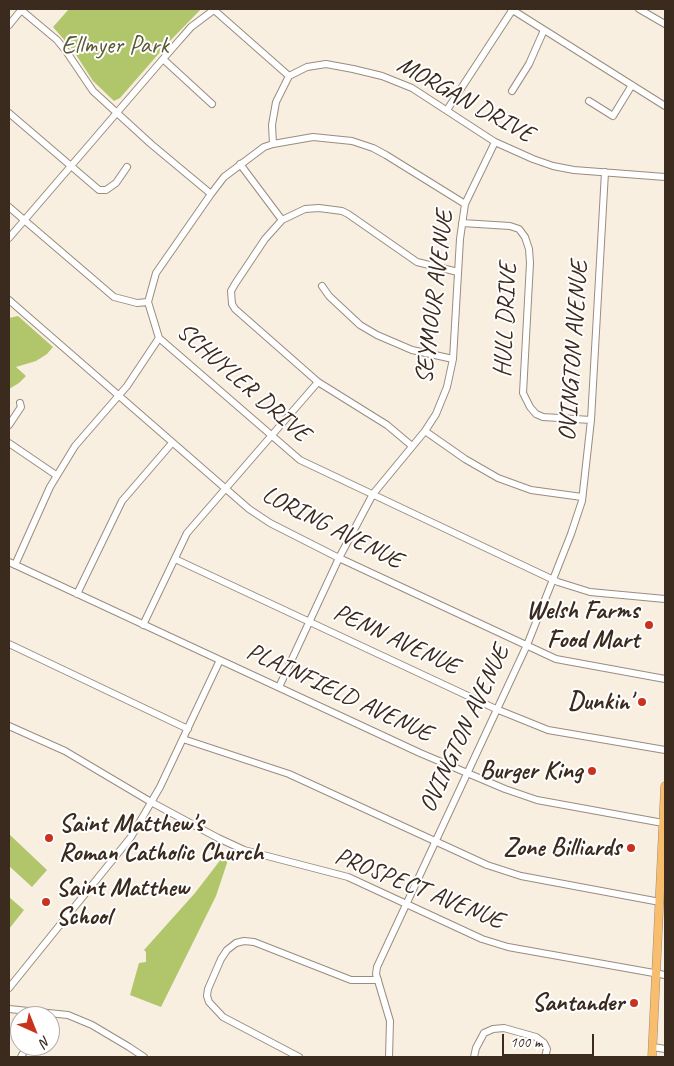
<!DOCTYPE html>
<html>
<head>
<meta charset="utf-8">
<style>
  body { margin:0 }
  #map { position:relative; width:674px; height:1066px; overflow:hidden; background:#f8efe0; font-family:Caveat,sans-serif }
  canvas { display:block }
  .frame { position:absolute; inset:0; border:10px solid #3b2a1e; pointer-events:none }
  .north { position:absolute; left:10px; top:1006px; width:50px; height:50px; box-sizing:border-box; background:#fff; border:1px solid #b1aaa5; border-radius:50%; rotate:136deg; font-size:14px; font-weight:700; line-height:20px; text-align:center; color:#3b2a1e }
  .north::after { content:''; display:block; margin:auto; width:18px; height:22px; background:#c8321e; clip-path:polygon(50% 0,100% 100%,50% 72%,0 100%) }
  .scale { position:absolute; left:502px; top:1034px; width:92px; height:22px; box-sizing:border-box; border:2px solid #3b2a1e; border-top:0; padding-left:6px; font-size:15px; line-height:18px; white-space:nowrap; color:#3b2a1e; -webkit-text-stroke:4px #fff; paint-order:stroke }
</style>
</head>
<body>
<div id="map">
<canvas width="674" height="1066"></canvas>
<div class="frame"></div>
<div class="north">N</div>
<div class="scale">100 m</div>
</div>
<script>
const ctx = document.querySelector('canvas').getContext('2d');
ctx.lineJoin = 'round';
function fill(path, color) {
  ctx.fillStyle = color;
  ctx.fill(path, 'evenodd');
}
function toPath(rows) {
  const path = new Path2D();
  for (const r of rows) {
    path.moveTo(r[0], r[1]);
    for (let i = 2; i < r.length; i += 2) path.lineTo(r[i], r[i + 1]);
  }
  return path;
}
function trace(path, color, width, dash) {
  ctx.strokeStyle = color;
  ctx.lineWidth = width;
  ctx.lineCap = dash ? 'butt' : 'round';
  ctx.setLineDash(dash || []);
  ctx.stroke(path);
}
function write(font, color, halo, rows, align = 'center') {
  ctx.font = font + ' Caveat,sans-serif';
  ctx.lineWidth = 4;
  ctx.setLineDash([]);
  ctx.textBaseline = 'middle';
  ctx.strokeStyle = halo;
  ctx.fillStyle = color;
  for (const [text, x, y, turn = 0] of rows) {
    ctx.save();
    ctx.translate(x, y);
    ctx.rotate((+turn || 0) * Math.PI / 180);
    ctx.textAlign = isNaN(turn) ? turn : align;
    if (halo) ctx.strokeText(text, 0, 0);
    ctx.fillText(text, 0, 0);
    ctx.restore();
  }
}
fill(toPath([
  [69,9,201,9,168,43,120,98,114,101,93,81,73,50,53,27],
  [18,316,53,347,47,354,36,361,16,367,26,376,19,383,9,389,9,318],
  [9,834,47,870,32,887,9,866],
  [228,850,231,851,216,896,161,1007,130,995,139,963,146,962,146,952,144,950,195,893],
  [9,897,24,910,9,929]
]), '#b1c66a');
const minor = toPath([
  [20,9,57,40,66,51,93,91,151,144,211,194],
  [213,9,289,76],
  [511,9,665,106],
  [639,9,665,24],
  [9,25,22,9],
  [163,59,212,104],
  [512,91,529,64,544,30],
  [589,101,613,116,632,85],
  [447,110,513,9],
  [9,113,99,190,106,190,116,183,127,167],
  [273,144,272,125,276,102,289,76,307,67,326,64,353,69,382,76,412,88,495,142,533,159,553,166,574,170,665,177],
  [240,164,282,220],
  [465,204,386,155,373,148,352,141,313,137,273,144,264,147,224,177,211,194,156,273,148,302,159,338,300,460,558,582,590,592,665,599],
  [9,207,114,297,137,303,148,302],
  [462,223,510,226,519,229,525,237,529,249,530,263,523,393,530,407,536,414,543,417,591,420],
  [9,238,163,59,191,27,215,9],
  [322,286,329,296,360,325,377,335,412,350,453,359],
  [9,300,249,509,270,523,339,558,556,659,665,679],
  [9,425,21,407,20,403],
  [425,431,465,459,498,478,531,490,582,497],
  [9,443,56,475],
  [412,446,387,425,318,382,235,309,232,304,231,291,235,284,265,239,282,220,305,209,319,208,342,211,348,214,417,262,458,272],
  [175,559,496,709,548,730,665,750],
  [9,562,420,753,505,789,537,800,663,823],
  [15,565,50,487,75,446,127,386,159,338],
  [77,594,122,501,172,443],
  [143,625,187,533,318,382],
  [9,644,188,729],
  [279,687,339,558,373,494,425,431,436,414,447,387,453,359,460,239,465,204,495,142],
  [9,726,65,751,151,802,218,838,244,850,348,877,482,939,508,947,665,975],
  [183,739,289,774,487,865,521,876,660,902],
  [9,988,131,837,160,787,220,660],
  [9,1009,68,1015,92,1025,129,1047,144,1057],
  [653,1047,665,1049],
  [21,1057,27,1046],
  [299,1057,223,1017,209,1002,207,996,208,989,221,959,227,950,236,943,244,941,254,942,351,980,378,980],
  [389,1057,390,1021,376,974,377,967,527,645,571,534,582,501,591,420,605,172],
  [474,1057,476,1048,484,1033,493,1029,504,1028,536,1037,544,1043,547,1049,545,1057]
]);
const major = toPath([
  [652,1057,665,786]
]);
trace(minor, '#9a8c7f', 8);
trace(major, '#9a8c7f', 9);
trace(minor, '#fff', 6);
trace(major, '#f9be6d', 8);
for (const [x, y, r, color] of [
  [649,625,5,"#c8321e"],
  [642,702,5,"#c8321e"],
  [592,771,5,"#c8321e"],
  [49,838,5,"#c8321e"],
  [631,848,5,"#c8321e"],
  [46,902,5,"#c8321e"],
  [634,1003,5,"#c8321e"]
]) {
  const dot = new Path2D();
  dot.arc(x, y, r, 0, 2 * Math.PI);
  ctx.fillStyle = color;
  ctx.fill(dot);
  trace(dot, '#fff', 2);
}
write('25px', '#5e5935', '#fff', [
  ["Ellmyer Park",115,46]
]);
write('25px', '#3b2a1e', '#fff', [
  ["MORGAN DRIVE",465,100,29],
  ["SEYMOUR AVENUE",435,297,-83],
  ["HULL DRIVE",506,320,-87],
  ["OVINGTON AVENUE",574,351,-86],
  ["SCHUYLER DRIVE",243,383,41],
  ["LORING AVENUE",332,528,27],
  ["PENN AVENUE",396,640,25],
  ["PLAINFIELD AVENUE",339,693,25],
  ["OVINGTON AVENUE",465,729,-65],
  ["PROSPECT AVENUE",419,889,22]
]);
write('bold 25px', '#3b2a1e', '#fff', [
  ["Welsh Farms",639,611],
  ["Food Mart",639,640],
  ["Dunkin'",632,702],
  ["Burger King",582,771],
  ["Saint Matthew's",59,824,"left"],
  ["Roman Catholic Church",59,853,"left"],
  ["Zone Billiards",621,848],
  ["Saint Matthew",56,888,"left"],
  ["School",56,917,"left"],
  ["Santander",624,1003]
], 'right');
</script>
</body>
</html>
